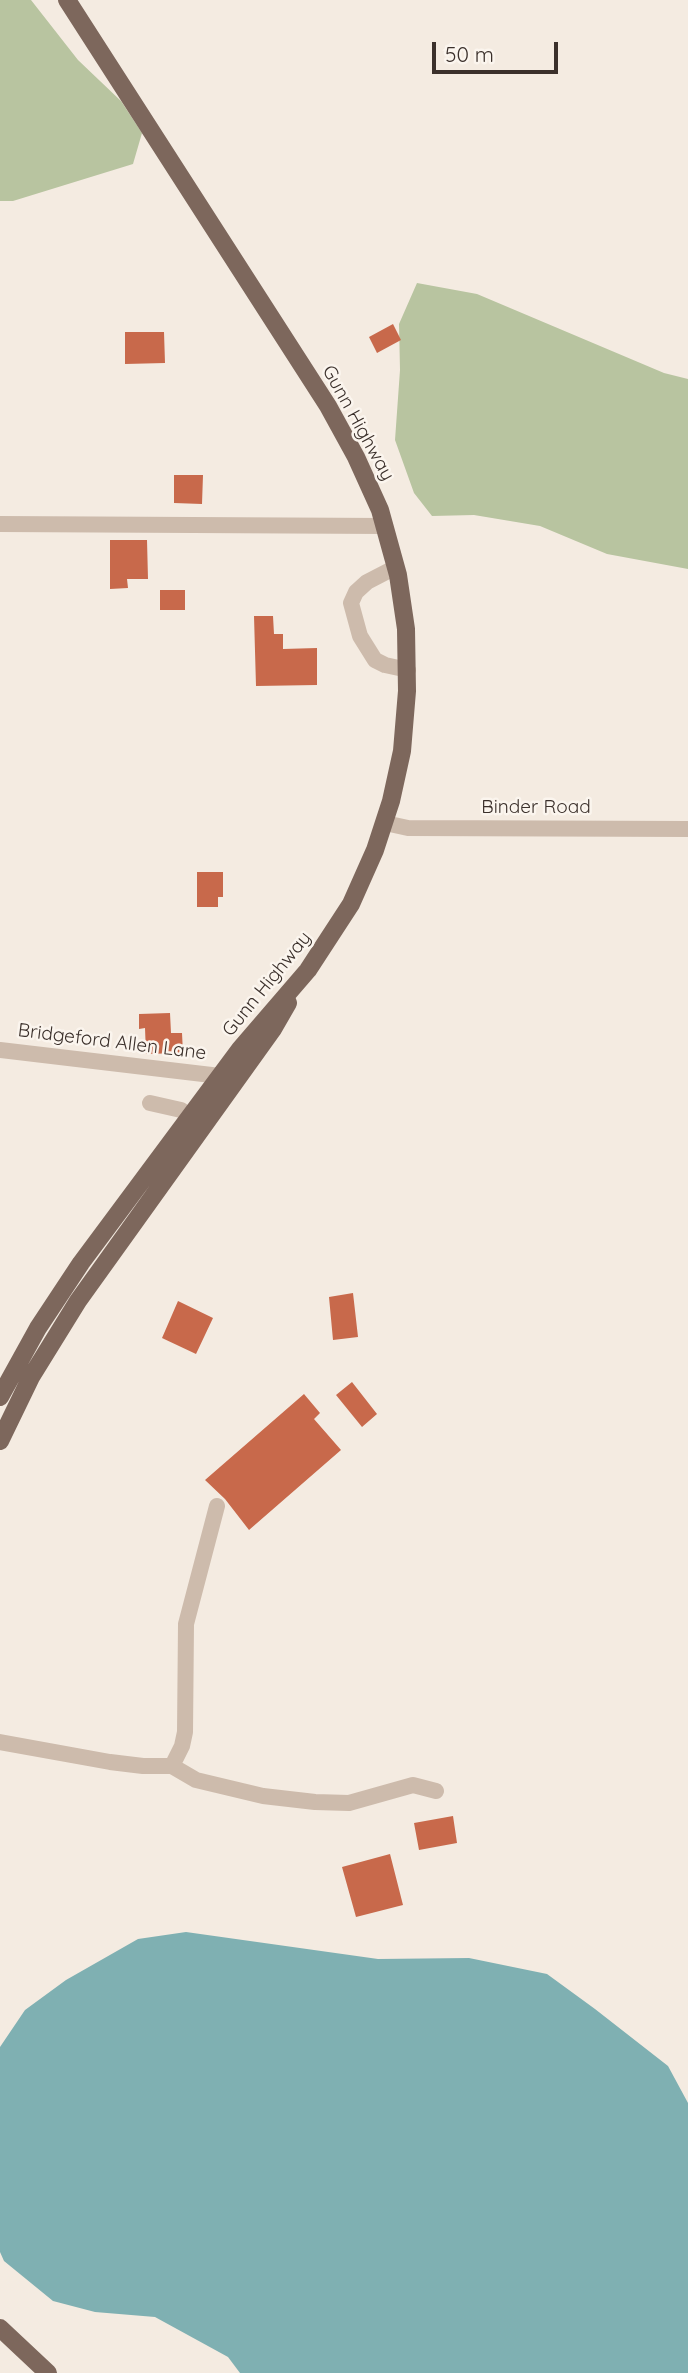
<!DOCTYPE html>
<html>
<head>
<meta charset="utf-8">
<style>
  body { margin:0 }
  #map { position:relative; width:688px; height:2373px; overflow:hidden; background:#f4ebe1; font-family:Quicksand,sans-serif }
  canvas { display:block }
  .scale { position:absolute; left:432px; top:42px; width:126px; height:32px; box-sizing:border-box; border:4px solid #3b302b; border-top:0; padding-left:9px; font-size:21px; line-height:24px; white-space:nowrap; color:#3b302b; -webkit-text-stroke:5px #fbf5ee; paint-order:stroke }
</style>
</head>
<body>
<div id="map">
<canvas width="688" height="2373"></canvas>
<div class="scale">50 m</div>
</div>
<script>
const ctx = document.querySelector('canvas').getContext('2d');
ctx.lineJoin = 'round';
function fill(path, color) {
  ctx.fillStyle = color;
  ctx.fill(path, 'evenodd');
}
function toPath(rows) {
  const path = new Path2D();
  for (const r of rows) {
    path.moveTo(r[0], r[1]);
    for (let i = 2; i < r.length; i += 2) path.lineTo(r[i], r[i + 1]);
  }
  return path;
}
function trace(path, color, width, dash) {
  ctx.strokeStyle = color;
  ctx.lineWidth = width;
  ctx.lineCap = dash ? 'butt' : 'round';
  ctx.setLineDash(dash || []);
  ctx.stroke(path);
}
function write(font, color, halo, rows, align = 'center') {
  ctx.font = font + ' Quicksand,sans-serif';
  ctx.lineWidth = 5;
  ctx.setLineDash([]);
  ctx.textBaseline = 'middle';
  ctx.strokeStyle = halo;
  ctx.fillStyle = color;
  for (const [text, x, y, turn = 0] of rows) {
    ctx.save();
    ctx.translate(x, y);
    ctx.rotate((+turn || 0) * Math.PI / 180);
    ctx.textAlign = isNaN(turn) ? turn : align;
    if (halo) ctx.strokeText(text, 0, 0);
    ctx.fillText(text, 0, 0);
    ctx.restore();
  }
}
fill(toPath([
  [0,0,31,0,78,60,121,101,142,133,133,164,13,201,0,201],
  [417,283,477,294,664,373,688,379,688,569,607,554,540,526,474,515,432,516,414,493,395,440,400,370,399,324]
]), '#b8c4a0');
fill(toPath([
  [186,1932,378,1959,469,1958,547,1974,595,2009,668,2066,688,2103,688,2373,240,2373,228,2357,155,2317,95,2312,53,2301,4,2261,0,2252,0,2047,25,2010,66,1980,138,1939]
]), '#7fb0b2');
fill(toPath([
  [393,324,401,340,377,353,369,337],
  [125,332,164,332,165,363,125,364],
  [174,475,203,475,202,504,174,503],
  [110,540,147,540,148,579,127,579,128,588,110,589],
  [160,590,185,590,185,610,160,610],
  [254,616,273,616,274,634,283,634,283,649,317,648,317,685,256,686],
  [197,872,223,872,223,897,218,897,218,907,197,907],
  [170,1013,171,1033,182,1033,183,1053,146,1054,145,1028,139,1029,139,1014],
  [353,1293,358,1337,333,1340,329,1297],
  [178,1301,213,1318,196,1354,162,1338],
  [352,1382,377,1414,362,1427,336,1395],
  [304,1394,320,1413,314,1419,341,1450,249,1530,225,1499,205,1480],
  [453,1816,457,1843,419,1850,414,1823],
  [390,1854,403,1905,356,1917,342,1867]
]), '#c8694b');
trace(toPath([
  [0,524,385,526],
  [396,567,367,582,356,592,351,603,360,636,375,660,385,665,408,670],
  [385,823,408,828,688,829],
  [0,1050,220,1076],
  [150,1103,181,1110,198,1122],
  [0,1742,110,1762,143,1766,172,1766,182,1746,185,1732,186,1624,217,1506],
  [172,1766,196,1780,263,1796,315,1802,349,1803,413,1785,436,1791]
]), '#cdbbac', 16);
trace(toPath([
  [0,1397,38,1328,81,1263,240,1049,308,970,351,904,375,850,391,801,402,751,407,691,406,629,398,575,380,510,356,457,328,406,67,0],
  [0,1441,31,1377,78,1301,273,1029,288,1003],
  [0,2328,48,2373]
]), '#7d675c', 18);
write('19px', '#3b302b', '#fbf5ee', [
  ["Gunn Highway",358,423,61],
  ["Binder Road",536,807],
  ["Gunn Highway",267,984,-51],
  ["Bridgeford Allen Lane",112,1042,7]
]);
</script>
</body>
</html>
